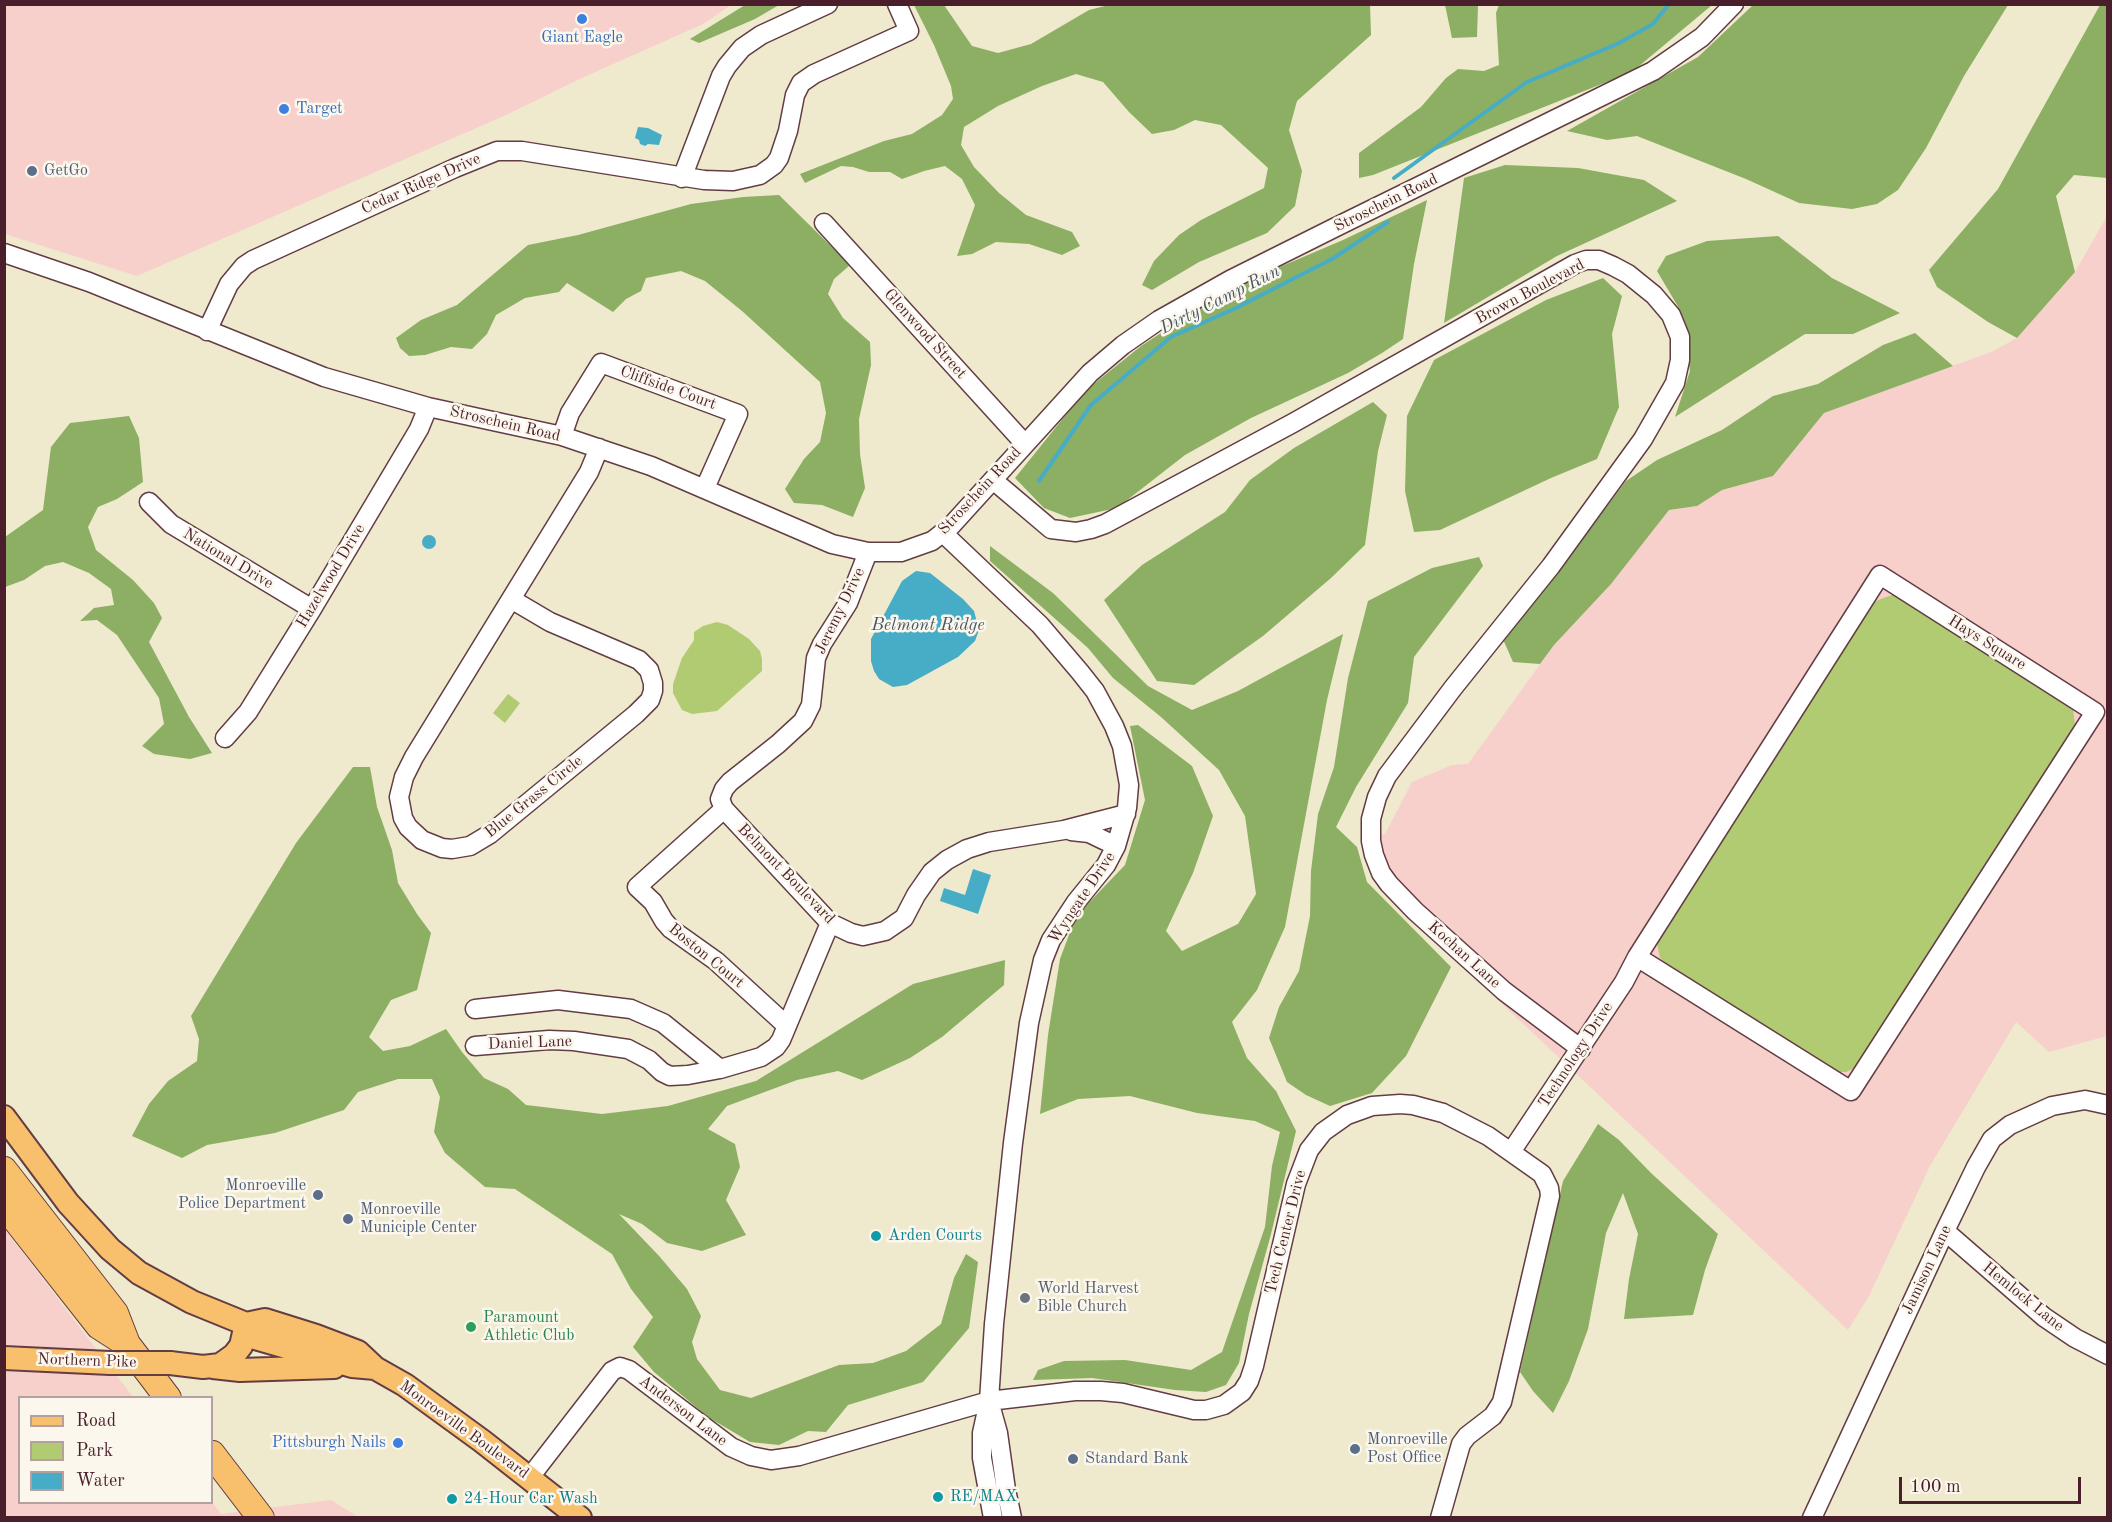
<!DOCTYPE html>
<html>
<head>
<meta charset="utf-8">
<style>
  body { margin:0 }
  #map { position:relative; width:2112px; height:1522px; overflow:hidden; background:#efe9ce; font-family:"Old Standard TT",serif }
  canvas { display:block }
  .frame { position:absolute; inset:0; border:6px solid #4a1f2b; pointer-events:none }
  .legend { position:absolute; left:18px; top:1396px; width:195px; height:108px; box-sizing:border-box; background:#fbf7ec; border:2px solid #b4a19f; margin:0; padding:8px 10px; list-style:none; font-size:18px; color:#4a1f2b }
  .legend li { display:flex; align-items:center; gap:12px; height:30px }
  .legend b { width:30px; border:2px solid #b4a19f }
  .scale { position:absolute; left:1899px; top:1477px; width:182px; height:27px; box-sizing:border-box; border:3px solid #4a1f2b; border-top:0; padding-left:8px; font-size:18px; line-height:21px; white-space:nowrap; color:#4a1f2b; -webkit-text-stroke:4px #fbf7ec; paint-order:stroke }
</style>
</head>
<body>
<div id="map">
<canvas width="2112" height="1522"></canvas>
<div class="frame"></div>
<ul class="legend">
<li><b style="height:8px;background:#f8bf6c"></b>Road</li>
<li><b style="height:16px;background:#b0cb71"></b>Park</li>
<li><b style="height:16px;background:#47adc6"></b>Water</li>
</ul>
<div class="scale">100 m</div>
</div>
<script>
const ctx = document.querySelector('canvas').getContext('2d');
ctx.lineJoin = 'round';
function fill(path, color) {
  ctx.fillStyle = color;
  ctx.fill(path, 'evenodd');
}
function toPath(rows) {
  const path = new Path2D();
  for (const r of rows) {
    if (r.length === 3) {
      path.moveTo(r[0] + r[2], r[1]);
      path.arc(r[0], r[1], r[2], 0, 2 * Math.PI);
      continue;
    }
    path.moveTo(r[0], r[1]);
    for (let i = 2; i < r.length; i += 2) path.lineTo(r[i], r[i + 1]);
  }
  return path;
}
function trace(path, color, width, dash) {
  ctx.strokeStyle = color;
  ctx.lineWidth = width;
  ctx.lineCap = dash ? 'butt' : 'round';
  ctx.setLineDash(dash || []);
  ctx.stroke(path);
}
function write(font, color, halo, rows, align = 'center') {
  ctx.font = font + ' "Old Standard TT",serif';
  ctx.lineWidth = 5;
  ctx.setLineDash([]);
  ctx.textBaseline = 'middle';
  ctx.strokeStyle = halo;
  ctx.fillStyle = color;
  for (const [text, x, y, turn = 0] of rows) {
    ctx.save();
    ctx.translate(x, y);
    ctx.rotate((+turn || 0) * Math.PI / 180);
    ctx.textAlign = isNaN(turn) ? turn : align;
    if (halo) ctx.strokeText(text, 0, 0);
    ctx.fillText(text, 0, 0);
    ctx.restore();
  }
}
fill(toPath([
  [5,4,731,4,731,5,703,24,584,77,504,116,137,276,5,234],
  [2107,216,2107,1036,2049,1052,2016,1022,1930,1166,1869,1296,1848,1330,1380,889,1364,838,1385,834,1412,782,1452,765,1468,764,1554,645,1611,584,1669,510,1697,506,1722,490,1773,476,1824,413,1991,352,2017,338,2075,272],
  [4,1228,133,1397,20,1398,20,1502,212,1502,221,1514,331,1500,358,1517,5,1517]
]), '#f7d0cb');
fill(toPath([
  [1895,594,2067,700,2073,709,2076,732,1855,1068,1846,1072,1836,1072,1672,969,1660,958,1657,943,1662,931,1870,606,1878,600],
  [717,622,728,625,749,639,760,651,762,659,762,671,717,711,692,714,682,710,673,693,673,684,682,658,694,640,694,632,703,626],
  [508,694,520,703,505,723,493,713]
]), '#b0cb71');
fill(toPath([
  [745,5,779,5,755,19,699,43,690,39],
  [914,5,944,5,972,46,998,53,1031,44,1089,10,1109,5,1370,5,1371,35,1297,101,1289,130,1302,171,1295,206,1267,233,1199,262,1152,290,1142,285,1154,261,1179,235,1201,220,1264,188,1268,168,1221,125,1195,120,1174,130,1152,134,1129,112,1103,82,1076,74,1042,86,998,106,964,127,961,145,974,167,999,193,1026,215,1072,232,1080,246,1062,255,1029,244,996,242,972,254,957,256,975,205,962,179,945,166,924,171,902,179,890,172,869,172,853,167,841,166,805,183,800,174,884,141,912,134,942,115,953,99,951,86,934,45],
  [1445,5,1478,5,1477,37,1452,38],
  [1499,5,1712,5,1632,72,1373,175,1359,178,1359,153,1421,107,1446,78,1458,69,1484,71,1499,65,1496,13],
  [1753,5,1753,4,2008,5,1964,76,1926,148,1898,190,1877,204,1852,209,1799,203,1746,179,1637,136,1607,140,1567,131,1698,57],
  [2100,5,2108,5,2107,178,2074,175,2056,196,2075,272,2017,338,1988,322,1937,287,1929,270,1998,189],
  [1505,165,1578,168,1644,180,1677,201,1557,256,1444,323,1464,178],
  [779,195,850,265,834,279,828,294,843,318,870,342,871,365,859,419,860,454,865,488,853,517,822,505,794,503,785,489,804,459,820,442,826,413,820,382,742,311,705,281,681,271,646,278,641,291,626,299,613,312,567,283,559,292,525,298,496,315,487,334,472,349,451,347,425,355,409,356,400,348,396,338,421,320,457,305,528,245,578,235,691,204,743,197],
  [1427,200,1414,264,1403,339,1382,353,1348,373,1251,418,1185,455,1117,508,1070,518,1044,508,1015,478,1085,391,1141,346,1187,316,1268,272,1343,240],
  [1778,236,1832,278,1900,313,1853,334,1805,334,1675,417,1690,371,1680,310,1657,271,1666,256,1707,241],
  [1603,278,1622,296,1612,334,1619,407,1597,459,1551,478,1440,530,1414,532,1405,491,1407,416,1434,360,1546,300],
  [1915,333,1953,366,1824,413,1773,476,1722,490,1697,506,1669,510,1611,584,1554,645,1540,664,1513,662,1502,637,1552,580,1626,481,1657,460,1722,430,1773,396,1818,384,1883,345],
  [1373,402,1387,415,1378,451,1365,545,1331,578,1263,636,1194,685,1157,681,1104,600,1142,565,1225,512,1250,480,1294,448],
  [129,416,139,438,143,482,117,499,98,507,88,527,96,550,133,580,154,603,162,618,149,642,189,717,212,753,190,759,154,754,142,746,164,724,159,698,117,635,97,620,80,621,94,608,114,605,111,589,89,573,63,562,45,566,24,580,5,587,5,537,43,510,51,447,70,423],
  [990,546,1053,593,1148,686,1192,710,1238,691,1343,634,1327,700,1285,927,1257,990,1232,1022,1247,1058,1276,1091,1296,1131,1271,1234,1249,1314,1239,1363,1226,1385,1206,1392,1175,1390,1092,1378,1033,1380,1038,1370,1064,1361,1125,1360,1191,1370,1222,1352,1265,1227,1272,1166,1280,1132,1255,1121,1197,1113,1130,1096,1078,1099,1040,1114,1048,1035,1060,959,1076,916,1125,865,1145,800,1130,726,1138,725,1192,766,1213,816,1193,873,1166,931,1182,951,1238,924,1256,894,1245,816,1219,770,1161,717,1113,678,1088,648,990,561],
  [1479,557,1483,566,1414,657,1408,703,1356,787,1336,827,1357,847,1367,882,1451,967,1406,1056,1372,1093,1330,1106,1306,1095,1287,1082,1269,1038,1279,1007,1299,971,1310,916,1311,871,1318,814,1334,767,1348,678,1368,601,1432,568],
  [353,767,370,767,377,807,392,850,398,883,417,914,431,933,417,990,391,1000,369,1037,383,1051,410,1046,446,1029,462,1052,484,1078,508,1089,526,1105,602,1114,668,1106,756,1081,913,984,1005,960,1004,985,942,1037,910,1058,862,1080,838,1071,797,1080,727,1106,708,1129,735,1144,740,1167,726,1200,746,1235,702,1251,667,1243,642,1224,619,1214,660,1257,687,1289,701,1316,692,1342,697,1359,720,1390,751,1398,839,1365,873,1363,906,1351,941,1324,954,1278,966,1254,978,1262,969,1328,923,1382,848,1405,826,1432,808,1431,779,1445,750,1442,708,1417,654,1372,633,1347,653,1317,631,1289,612,1254,515,1189,485,1187,445,1153,434,1132,440,1097,432,1079,398,1079,358,1092,344,1110,275,1133,207,1145,182,1158,132,1136,149,1104,168,1081,197,1061,199,1039,191,1016,296,843],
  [1598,1124,1619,1140,1651,1173,1718,1234,1705,1270,1693,1315,1624,1319,1629,1279,1638,1234,1623,1193,1606,1233,1588,1329,1569,1381,1553,1413,1533,1391,1520,1372,1563,1181]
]), '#8caf63');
fill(toPath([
  [638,127,648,128,662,135,659,145,648,144,645,146,640,144,639,140,635,138],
  [429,542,7],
  [916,571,930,573,963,599,974,611,979,630,975,641,958,657,907,685,893,687,879,679,874,671,871,661,871,639,902,581],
  [973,869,991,875,978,914,940,901,944,888,965,895]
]), '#47adc6');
trace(toPath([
  [1394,178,1527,82,1617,44,1653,24,1669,4],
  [1039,481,1091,405,1171,337,1234,309,1332,259,1388,222]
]), '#47adc6', 4);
const minor = toPath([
  [682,178,721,76,727,66,742,48,761,35,828,4],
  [824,223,1025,444],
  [4,253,89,282,324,377,428,407,562,436,651,466,832,544,868,552,901,552,932,541,950,527,1090,373,1123,345,1159,320,1230,280,1336,227,1653,71,1702,37,1734,4],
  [207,331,229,284,244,266,253,260,455,168,497,151,522,151,704,180,733,181,760,175,774,165,779,158,788,131,795,95,801,83,814,74,909,31,897,4],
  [562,436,570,413,601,363,738,414,705,488],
  [993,480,1051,529,1076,532,1091,529,1105,524,1293,423,1575,264,1586,260,1599,260,1613,266,1628,274,1654,295,1671,315,1680,337,1680,360,1675,383,1643,439,1551,566,1453,688,1387,776,1377,797,1371,819,1371,841,1374,855,1381,873,1389,884,1415,911,1504,991,1581,1049],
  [149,502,171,524,312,609],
  [943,533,1040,625,1080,672,1095,691,1114,726,1122,746,1129,785,1127,808,1116,846,1106,865,1076,902,1051,940,1043,960,1029,1023,1013,1143,994,1324,989,1401,982,1433,982,1458,993,1518],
  [868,552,848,603,822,644,816,658,811,705,803,721,778,744,730,782,724,789,720,799,724,809,830,923,851,933,863,936,885,931,904,918,916,895,932,872,947,860,967,849,989,842,1064,830,1126,814],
  [511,599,550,622,639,660,649,670,653,683,653,691,650,700,636,714,490,834,470,846,452,849,442,848,422,840,408,827,403,818,399,797,404,777,414,757,511,599,589,472,599,448],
  [225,738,248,712,312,609,419,429,428,407],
  [724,809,637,887,653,902,664,921,671,929,716,961,787,1026],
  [1071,831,1089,833,1116,846],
  [475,1009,558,1000,631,1009,663,1023,720,1069,761,1057,776,1047,781,1040,830,923],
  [475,1046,549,1040,574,1041,628,1049,649,1060,662,1072,670,1076,688,1075,720,1069],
  [1511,1152,1624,982,1637,957,1880,575,2095,712,1851,1091,1637,957],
  [1945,1231,2044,1317,2075,1338,2108,1355],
  [989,1401,998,1433,1006,1490,1012,1518],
  [530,1477,612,1371,620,1367,629,1370,731,1447,751,1456,771,1460,799,1456,989,1401,1075,1391,1101,1391,1123,1393,1194,1410,1206,1410,1224,1405,1242,1392,1249,1381,1254,1366,1296,1184,1309,1150,1323,1132,1347,1115,1372,1106,1400,1104,1413,1105,1443,1113,1488,1136,1542,1174,1549,1188,1550,1196,1502,1402,1493,1416,1467,1436,1461,1444,1440,1518],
  [1812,1518,1945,1231,1976,1167,1992,1139,2010,1125,2052,1106,2085,1100,2108,1105]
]);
const major = toPath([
  [4,1117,68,1203,110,1249,139,1273,192,1302,246,1324,265,1320,316,1336,358,1352,375,1368,405,1385,482,1441,580,1518],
  [246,1324,255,1338,352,1366,375,1368],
  [4,1358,110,1363],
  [170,1363,203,1367,220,1365,234,1355,241,1346,246,1324],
  [213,1367,240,1370,334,1367]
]);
const highway = toPath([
  [4,1170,115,1313,127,1344,168,1398],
  [4,1205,99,1326,127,1344],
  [212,1454,261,1518]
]);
trace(minor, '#633d43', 21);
trace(major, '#633d43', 26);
trace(highway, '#633d43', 28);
trace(minor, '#fff', 18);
trace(major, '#f8bf6c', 22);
trace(highway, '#f8bf6c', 26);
const majorBridge = toPath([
  [110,1363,170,1363]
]);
trace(majorBridge, '#633d43', 26, []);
trace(majorBridge, '#f8bf6c', 22);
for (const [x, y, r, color] of [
  [582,19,6,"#3f7fe0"],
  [284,109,6,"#3f7fe0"],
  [32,171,6,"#5c6f8a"],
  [318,1195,6,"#5c6f8a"],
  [348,1219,6,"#5c6f8a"],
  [876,1236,6,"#0f9aa8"],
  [1025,1298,6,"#6b7280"],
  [471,1327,6,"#2e9e5b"],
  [398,1443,6,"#3f7fe0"],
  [1355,1449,6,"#5c6f8a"],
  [1073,1459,6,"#5c6f8a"],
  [938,1497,6,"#0f9aa8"],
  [452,1499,6,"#0f9aa8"]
]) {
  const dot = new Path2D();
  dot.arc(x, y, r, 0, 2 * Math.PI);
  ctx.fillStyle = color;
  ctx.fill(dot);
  trace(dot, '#fbf7ec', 2);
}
write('16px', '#366cbe', '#fbf7ec', [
  ["Giant Eagle",582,38],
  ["Target",296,109,"left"],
  ["Pittsburgh Nails",386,1443,"right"]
]);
write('16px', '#4e5e75', '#fbf7ec', [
  ["GetGo",44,171],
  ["Monroeville",306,1186,"right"],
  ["Police Department",306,1204,"right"],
  ["Monroeville",360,1210],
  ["Municiple Center",360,1228],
  ["Monroeville",1367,1440],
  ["Post Office",1367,1458],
  ["Standard Bank",1085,1459]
], 'left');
write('16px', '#4a1f2b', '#fbf7ec', [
  ["Cedar Ridge Drive",421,184,-24],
  ["Stroschein Road",1386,203,-26],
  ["Brown Boulevard",1530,292,-28],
  ["Glenwood Street",925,334,48],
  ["Cliffside Court",668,388,20],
  ["Stroschein Road",505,424,13],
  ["Stroschein Road",980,491,-47],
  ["National Drive",228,559,31],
  ["Hazelwood Drive",331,576,-59],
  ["Jeremy Drive",840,611,-64],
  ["Hays Square",1987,643,32],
  ["Blue Grass Circle",534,797,-39],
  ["Belmont Boulevard",786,874,46],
  ["Wyngate Drive",1082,898,-56],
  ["Kochan Lane",1464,955,42],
  ["Boston Court",706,956,39],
  ["Daniel Lane",530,1043,-2],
  ["Technology Drive",1576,1055,-57],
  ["Tech Center Drive",1286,1232,-76],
  ["Jamison Lane",1927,1270,-65],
  ["Hemlock Lane",2023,1297,39],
  ["Northern Pike",87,1361,2],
  ["Anderson Lane",683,1411,37],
  ["Monroeville Boulevard",464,1430,36]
]);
write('16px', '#0d838f', '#fbf7ec', [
  ["Arden Courts",888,1236],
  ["RE/MAX",950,1497],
  ["24-Hour Car Wash",464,1499]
], 'left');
write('16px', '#5b616d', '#fbf7ec', [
  ["World Harvest",1037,1289],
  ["Bible Church",1037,1307]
], 'left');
write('16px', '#27864d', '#fbf7ec', [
  ["Paramount",483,1318],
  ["Athletic Club",483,1336]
], 'left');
write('italic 18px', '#495869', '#fbf7ec', [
  ["Dirty Camp Run",1220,300,-27],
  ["Belmont Ridge",928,625]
]);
</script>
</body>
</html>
